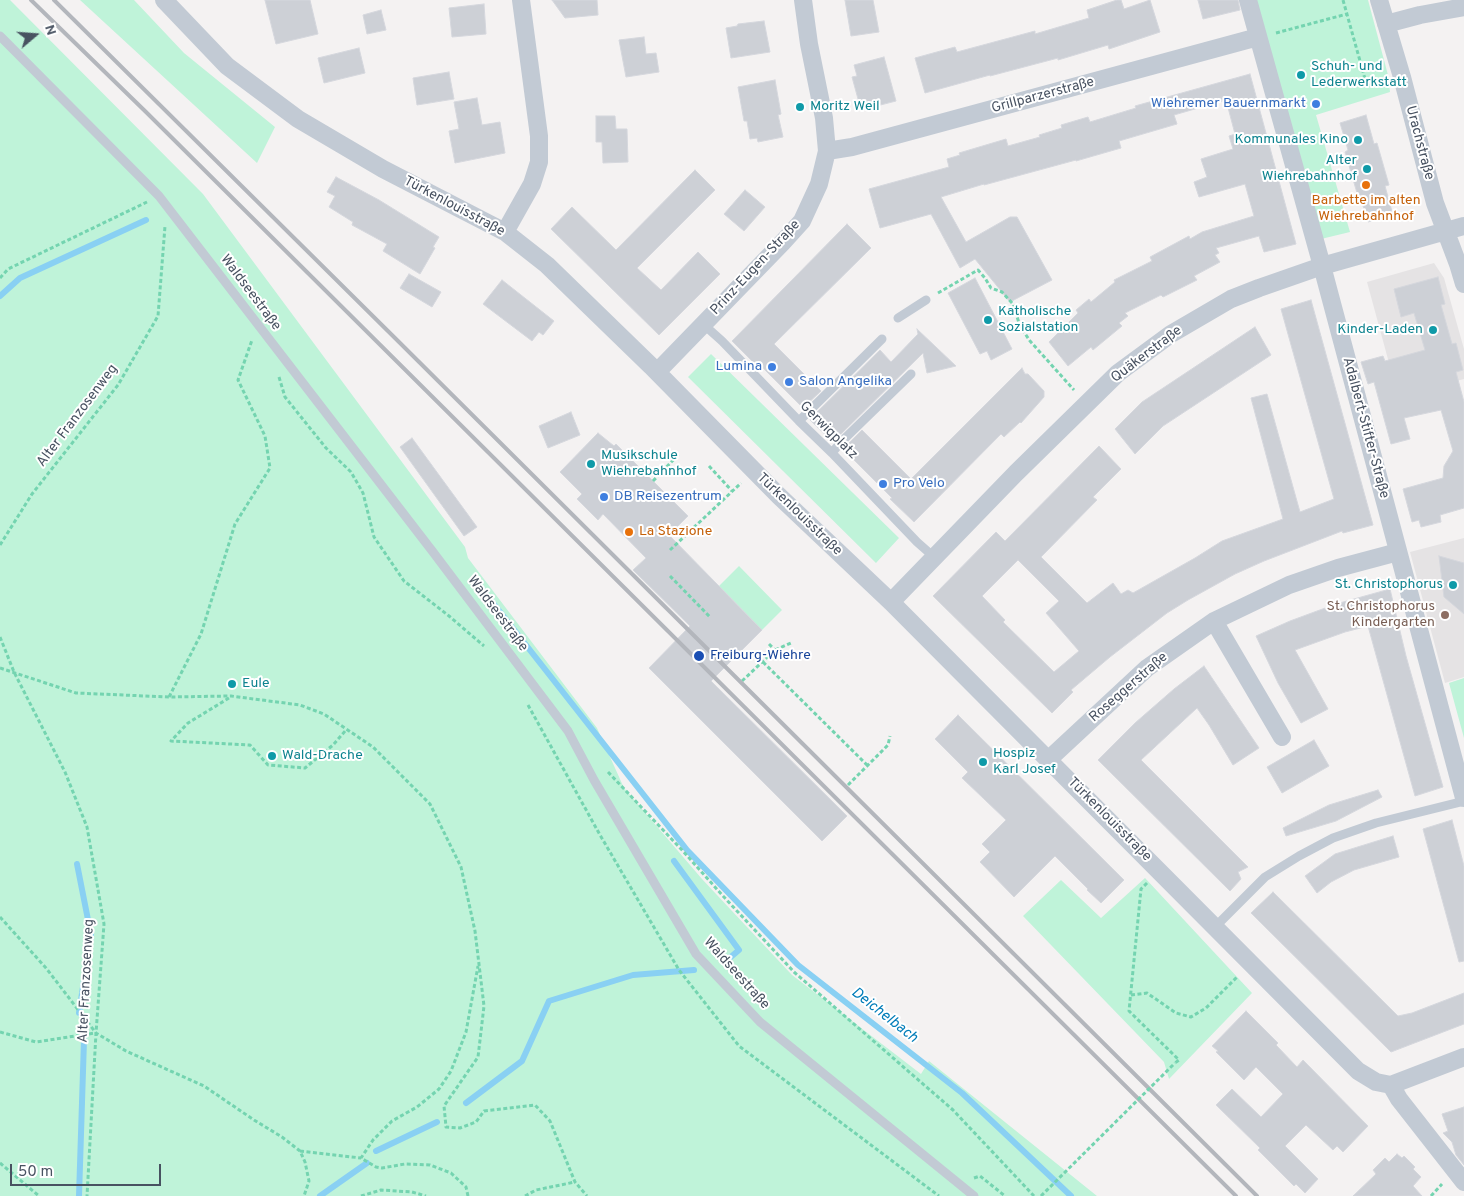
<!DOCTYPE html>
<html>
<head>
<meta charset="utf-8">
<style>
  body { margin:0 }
  #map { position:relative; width:1464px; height:1196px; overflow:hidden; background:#f4f2f2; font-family:Overpass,sans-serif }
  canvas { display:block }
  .north { position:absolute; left:10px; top:10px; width:50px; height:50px; -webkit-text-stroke:4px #fff; paint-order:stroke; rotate:72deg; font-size:14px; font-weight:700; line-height:20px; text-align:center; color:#485261 }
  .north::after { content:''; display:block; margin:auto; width:18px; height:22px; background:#485261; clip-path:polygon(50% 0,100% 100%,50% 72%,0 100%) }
  .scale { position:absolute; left:10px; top:1164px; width:151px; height:22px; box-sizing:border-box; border:2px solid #485261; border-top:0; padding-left:6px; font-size:15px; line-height:18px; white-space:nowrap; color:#485261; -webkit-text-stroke:4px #fff; paint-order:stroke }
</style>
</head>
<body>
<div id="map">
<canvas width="1464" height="1196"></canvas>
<div class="north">N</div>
<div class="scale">50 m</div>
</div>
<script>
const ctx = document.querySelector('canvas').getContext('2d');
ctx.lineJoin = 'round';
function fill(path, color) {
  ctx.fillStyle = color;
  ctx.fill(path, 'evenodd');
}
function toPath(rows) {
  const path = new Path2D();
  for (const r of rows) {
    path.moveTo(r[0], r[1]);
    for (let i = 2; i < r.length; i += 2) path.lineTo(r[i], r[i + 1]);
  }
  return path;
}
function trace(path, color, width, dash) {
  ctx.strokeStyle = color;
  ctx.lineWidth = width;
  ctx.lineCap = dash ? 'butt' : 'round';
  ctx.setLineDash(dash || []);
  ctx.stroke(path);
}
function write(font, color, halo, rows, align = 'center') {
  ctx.font = font + ' Overpass,sans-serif';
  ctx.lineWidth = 4;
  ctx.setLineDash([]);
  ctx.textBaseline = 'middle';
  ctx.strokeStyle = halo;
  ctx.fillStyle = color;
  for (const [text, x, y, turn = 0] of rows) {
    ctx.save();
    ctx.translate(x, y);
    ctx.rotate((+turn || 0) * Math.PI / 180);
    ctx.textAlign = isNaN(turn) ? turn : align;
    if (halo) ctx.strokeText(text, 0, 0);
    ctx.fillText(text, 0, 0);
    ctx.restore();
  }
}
fill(toPath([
  [1434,263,1444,278,1464,349,1464,379,1398,396,1367,282],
  [1464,538,1464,677,1445,683,1410,552]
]), '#e5e3e4');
fill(toPath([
  [0,0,10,0,203,194,465,547,468,558,597,728,624,788,702,879,792,975,921,1074,929,1061,1097,1196,0,1196],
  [80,0,134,0,184,53,275,127,257,163],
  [1253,0,1368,0,1388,75,1390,92,1316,115,1350,232,1321,239],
  [711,354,899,538,876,563,688,377],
  [739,566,782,610,762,630,719,586],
  [1464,678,1464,738,1449,683],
  [1145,878,1252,993,1169,1079,1164,1062,1023,916,1061,880,1101,918]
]), '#bff3d9');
trace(toPath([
  [0,296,20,278,146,220],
  [478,584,687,850,798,965,962,1093,1071,1196],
  [674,861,739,950,726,961],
  [77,864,91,935,79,1013],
  [466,1103,522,1061,549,1001,633,975,694,970],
  [376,1151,437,1122],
  [79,1196,84,1040],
  [320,1196,367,1163]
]), '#89d0f3', 6);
const building = toPath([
  [265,0,310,0,318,34,276,44,265,0],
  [552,0,597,0,598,15,565,18,552,0],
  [845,0,873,0,879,32,851,36,845,0],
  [1117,0,1121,0,1124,9,1150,0,1160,32,1109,49,1108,45,1058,60,1058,58,990,76,990,75,925,93,915,58,955,47,957,52,1035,31,1035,34,1089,18,1087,10,1117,0],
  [1198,0,1238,0,1240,10,1203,19,1198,0],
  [484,4,486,34,452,37,449,8,484,4],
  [381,10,386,30,367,34,363,15,381,10],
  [764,21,770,52,731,58,726,28,737,26,738,24,764,21],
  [644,37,646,54,656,53,659,72,626,77,619,40,644,37],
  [359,48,365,73,324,83,318,58,359,48],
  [884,57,896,101,861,110,852,77,857,76,854,65,884,57],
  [449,72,454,99,417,105,413,78,449,72],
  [1250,74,1296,244,1264,252,1259,236,1216,248,1219,253,1215,255,1220,262,1194,276,1197,280,1163,297,1161,295,1125,313,1128,316,1119,323,1122,326,1093,350,1091,347,1068,366,1049,342,1078,313,1076,310,1089,299,1091,302,1115,282,1114,280,1152,261,1150,257,1189,236,1190,239,1202,232,1254,216,1245,184,1199,197,1194,182,1207,177,1201,159,1233,149,1229,136,1235,134,1226,100,1174,115,1177,124,1119,141,1121,148,1076,161,1076,160,984,185,984,184,941,197,966,242,1010,217,1017,217,1052,280,1010,302,975,259,960,268,931,214,880,228,869,189,949,167,947,159,960,155,959,153,1006,139,1008,146,1040,137,1039,135,1062,128,1061,125,1088,117,1090,122,1136,108,1135,106,1250,74],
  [775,80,781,114,778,115,783,137,758,142,757,138,750,139,747,121,744,121,738,87,775,80],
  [477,98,482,125,500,122,505,153,455,163,449,131,459,129,454,102,477,98],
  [1366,115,1374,144,1377,143,1389,185,1385,186,1393,215,1368,222,1359,193,1357,193,1345,152,1348,150,1340,123,1366,115],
  [596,116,615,116,616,129,627,129,628,162,603,163,602,142,596,142,596,116],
  [695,170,715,190,637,268,661,290,698,252,720,274,659,335,551,229,572,207,616,250,695,170],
  [336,177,379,200,439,237,433,247,435,248,420,274,383,251,387,244,352,225,353,222,329,207,335,196,327,192,336,177],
  [745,190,765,207,744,231,724,214,745,190],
  [847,224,871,248,774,344,821,391,803,408,757,362,755,364,732,341,847,224],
  [409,274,441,292,432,307,400,288,409,274],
  [1438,277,1445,304,1441,305,1452,344,1456,343,1463,370,1456,372,1464,402,1464,508,1440,515,1441,522,1421,527,1419,520,1412,522,1403,489,1443,478,1444,466,1453,451,1441,410,1404,418,1410,439,1391,444,1374,382,1368,384,1361,362,1383,356,1385,361,1425,350,1414,313,1401,317,1394,289,1438,277],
  [975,278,1012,349,991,360,987,351,980,354,948,293,975,278],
  [502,280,554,321,543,335,539,332,532,341,483,304,502,280],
  [1311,300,1373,525,1343,533,1342,531,1264,561,1235,574,1188,600,1167,613,1110,657,1071,690,1073,692,1052,713,933,596,996,532,1005,541,1099,446,1121,469,1093,497,1097,500,1041,557,1087,603,1113,583,1121,594,1128,590,1133,593,1195,558,1222,541,1283,519,1251,398,1267,394,1300,512,1334,499,1281,309,1311,300],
  [1018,560,1059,601,1046,613,1079,651,1054,672,1003,622,1005,620,982,596,1018,560],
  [1255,327,1271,355,1163,426,1135,454,1115,429,1142,402,1255,327],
  [917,329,956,366,927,373,923,353,833,442,810,420,812,417,880,350,891,362,918,334,917,329],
  [1022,368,1025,374,1028,374,1044,391,1044,397,1021,423,1020,422,1004,437,1001,434,914,522,890,499,892,498,843,449,862,430,911,479,1022,368],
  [571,412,580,435,548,448,539,426,571,412],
  [598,433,614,446,616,444,688,516,669,535,762,630,711,681,847,816,822,841,649,668,690,626,633,570,646,558,603,514,598,520,577,499,582,494,560,472,598,433],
  [412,438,477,527,464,536,400,447,412,438],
  [1439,556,1464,563,1464,614,1444,597,1439,556],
  [1390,589,1406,656,1443,787,1415,796,1368,626,1345,632,1295,650,1328,709,1301,723,1278,683,1256,636,1290,621,1336,604,1390,589],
  [1204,666,1259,748,1233,765,1209,725,1197,708,1141,760,1248,867,1238,872,1241,879,1230,891,1098,760,1135,723,1174,689,1204,666],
  [958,715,1124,880,1101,903,1087,890,1088,889,1055,856,1014,897,980,862,990,852,982,844,1006,820,962,778,968,772,935,739,958,715],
  [1314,740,1329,766,1282,793,1267,767,1314,740],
  [1378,790,1382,797,1336,821,1286,836,1283,828,1329,805,1378,790],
  [1452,820,1464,866,1464,961,1459,962,1423,829,1452,820],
  [1393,836,1399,857,1354,870,1331,882,1317,893,1305,876,1335,854,1393,836],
  [1273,892,1398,1016,1412,1013,1464,993,1464,1024,1391,1052,1251,913,1273,892],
  [1246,1011,1278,1043,1276,1045,1297,1067,1303,1060,1368,1126,1343,1152,1337,1146,1333,1150,1306,1125,1285,1146,1318,1179,1305,1193,1296,1184,1294,1186,1258,1150,1260,1148,1216,1105,1232,1089,1261,1117,1283,1094,1256,1067,1244,1080,1216,1052,1218,1051,1212,1046,1246,1011],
  [1464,1107,1464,1165,1456,1155,1452,1142,1443,1133,1448,1131,1442,1114,1464,1107],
  [1397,1154,1402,1158,1404,1156,1415,1167,1413,1169,1421,1177,1413,1186,1422,1196,1353,1196,1376,1174,1373,1170,1385,1158,1389,1162,1397,1154]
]);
fill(building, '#cdd0d6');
trace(building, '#d5d7dd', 1);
trace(toPath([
  [1343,0,1367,86,1384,82],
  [1276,33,1347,14],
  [0,278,8,269,147,202],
  [938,293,978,270,985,278,991,288,1002,292,1013,304,1020,326,1030,341,1074,390],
  [279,377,285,397,326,448,351,472,363,493,374,537,404,581,449,616,484,646],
  [709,466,732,491],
  [653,481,679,454],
  [0,545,32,494,118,385,158,316,165,226],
  [670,550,741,483],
  [670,576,710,617],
  [0,637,14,672,65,772,87,827,104,924,96,1033,87,1196],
  [769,644,775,650],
  [763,662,867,765],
  [0,668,76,693,169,697,231,696,300,705,324,714,373,747,430,804,461,867,475,931,484,1006,478,1057,444,1106,446,1127,460,1128,476,1122,484,1111,535,1105,550,1121,575,1182,587,1196],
  [742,681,775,650,793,642],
  [169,697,201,634,235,524,270,468,265,436,238,380,252,340],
  [229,698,188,723,171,741,250,745,268,765,305,768,333,745,346,730],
  [528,705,600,835,679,970,739,1046,939,1196],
  [608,772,682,850,723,896,794,972,953,1110,1034,1196],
  [848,785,888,745,890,736],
  [1147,883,1141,889,1129,1011,1179,1060,1175,1063],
  [0,917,46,968,96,1033,126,1051,204,1086,254,1120,282,1137,300,1151,305,1162,309,1181,304,1196],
  [1131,995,1147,993,1176,1013,1191,1017,1206,1008,1238,976],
  [0,1032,36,1042,95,1033],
  [300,1151,361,1158],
  [0,1163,39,1196],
  [974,1178,980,1176,1005,1196],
  [361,1196,381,1190,412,1192,426,1196],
  [468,1196,466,1187,451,1173,430,1165,405,1164,382,1168,376,1167,361,1158,373,1140,392,1121,417,1107,439,1089,451,1071,466,1032,478,966],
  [525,1196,536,1190,575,1182],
  [1431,1196,1442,1184]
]), '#74d4b0', 3, [4, 2.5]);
trace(toPath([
  [0,36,159,196,433,552,568,731,594,780,696,954,760,1022,974,1196],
  [898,318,926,300],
  [703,324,722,341,799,421,832,453,917,542,934,557],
  [799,421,882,339],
  [832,453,840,443,911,374],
  [1215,927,1265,877,1299,856,1333,838,1376,823,1464,801]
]), '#c2cad4', 9);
trace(toPath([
  [164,0,227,66,298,119,383,169,505,232,547,265,651,366,779,496,891,602,1358,1071,1376,1082,1391,1085],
  [1248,0,1322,266,1464,798],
  [1379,0,1402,77,1435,203,1458,264,1464,284],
  [1386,24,1420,15,1464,7],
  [827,151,852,147,1258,37],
  [505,232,532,184,539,162,539,136,521,0],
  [657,372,783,242,802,221,819,184,827,151,824,118,809,44,803,0],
  [891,602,1016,473,1118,373,1171,334,1231,299,1259,288,1322,266,1464,226],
  [1214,621,1282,737],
  [1048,760,1147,668,1214,621,1289,585,1338,568,1398,552],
  [1391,1085,1399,1099,1464,1182],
  [1391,1085,1464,1057]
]), '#c2cad4', 18);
trace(toPath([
  [31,0,146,112,1236,1196],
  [54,0,398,341,1257,1196]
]), '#b3b6bc', 4);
trace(toPath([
  [1041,1196,1175,1063]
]), '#74d4b0', 3, [4, 2.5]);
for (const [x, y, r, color] of [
  [1301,75,5,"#0f9aa8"],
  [1316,104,5,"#3f7fe0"],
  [800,107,5,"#0f9aa8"],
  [1358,140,5,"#0f9aa8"],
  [1367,169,5,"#0f9aa8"],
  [1366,185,5,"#e8710a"],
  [988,320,5,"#0f9aa8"],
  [1433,330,5,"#0f9aa8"],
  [772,367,5,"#3f7fe0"],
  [789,382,5,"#3f7fe0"],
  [591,464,5,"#0f9aa8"],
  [883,484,5,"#3f7fe0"],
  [604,497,5,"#3f7fe0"],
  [629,532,5,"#e8710a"],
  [1453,585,5,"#0f9aa8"],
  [1445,615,5,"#8d6e63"],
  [699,656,6,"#1a4fb4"],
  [232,684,5,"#0f9aa8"],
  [272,756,5,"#0f9aa8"],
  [983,762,5,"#0f9aa8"]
]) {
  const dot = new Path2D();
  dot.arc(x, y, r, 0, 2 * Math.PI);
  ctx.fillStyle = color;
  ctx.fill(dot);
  trace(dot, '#fff', 2);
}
write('14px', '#0d838f', '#fff', [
  ["Schuh- und",1311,67],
  ["Lederwerkstatt",1311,83],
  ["Moritz Weil",810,107],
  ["Kommunales Kino",1348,140,"right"],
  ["Alter",1357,161,"right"],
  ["Wiehrebahnhof",1357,177,"right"],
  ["Katholische",998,312],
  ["Sozialstation",998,328],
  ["Kinder-Laden",1423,330,"right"],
  ["Musikschule",601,456],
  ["Wiehrebahnhof",601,472],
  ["St. Christophorus",1443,585,"right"],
  ["Eule",242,684],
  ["Hospiz",993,754],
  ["Karl Josef",993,770],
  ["Wald-Drache",282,756]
], 'left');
write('14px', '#485261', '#fff', [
  ["Grillparzerstraße",1043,96,-15],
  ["Urachstraße",1419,143,75],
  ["Türkenlouisstraße",454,207,28],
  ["Prinz-Eugen-Straße",756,268,-47],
  ["Waldseestraße",250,293,53],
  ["Quäkerstraße",1147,355,-37],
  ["Alter Franzosenweg",78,416,-53],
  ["Adalbert-Stifter-Straße",1365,428,75],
  ["Gerwigplatz",828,431,45],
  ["Türkenlouisstraße",799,515,44],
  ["Waldseestraße",497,614,53],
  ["Roseggerstraße",1129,688,-41],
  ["Türkenlouisstraße",1109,820,45],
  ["Waldseestraße",736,974,48],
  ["Alter Franzosenweg",87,981,-87]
]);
write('14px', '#366cbe', '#fff', [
  ["Wiehremer Bauernmarkt",1306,104,"right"],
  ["Lumina",762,367,"right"],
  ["Salon Angelika",799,382],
  ["Pro Velo",893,484],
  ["DB Reisezentrum",614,497]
], 'left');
write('14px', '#c56008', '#fff', [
  ["Barbette im alten",1366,201],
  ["Wiehrebahnhof",1366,217],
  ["La Stazione",639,532,"left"]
]);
write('14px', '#785e54', '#fff', [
  ["St. Christophorus",1435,607],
  ["Kindergarten",1435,623]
], 'right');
write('14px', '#164399', '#fff', [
  ["Freiburg-Wiehre",710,656]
], 'left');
write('italic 15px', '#027db9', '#fff', [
  ["Deichelbach",884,1016,38]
]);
</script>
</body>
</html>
